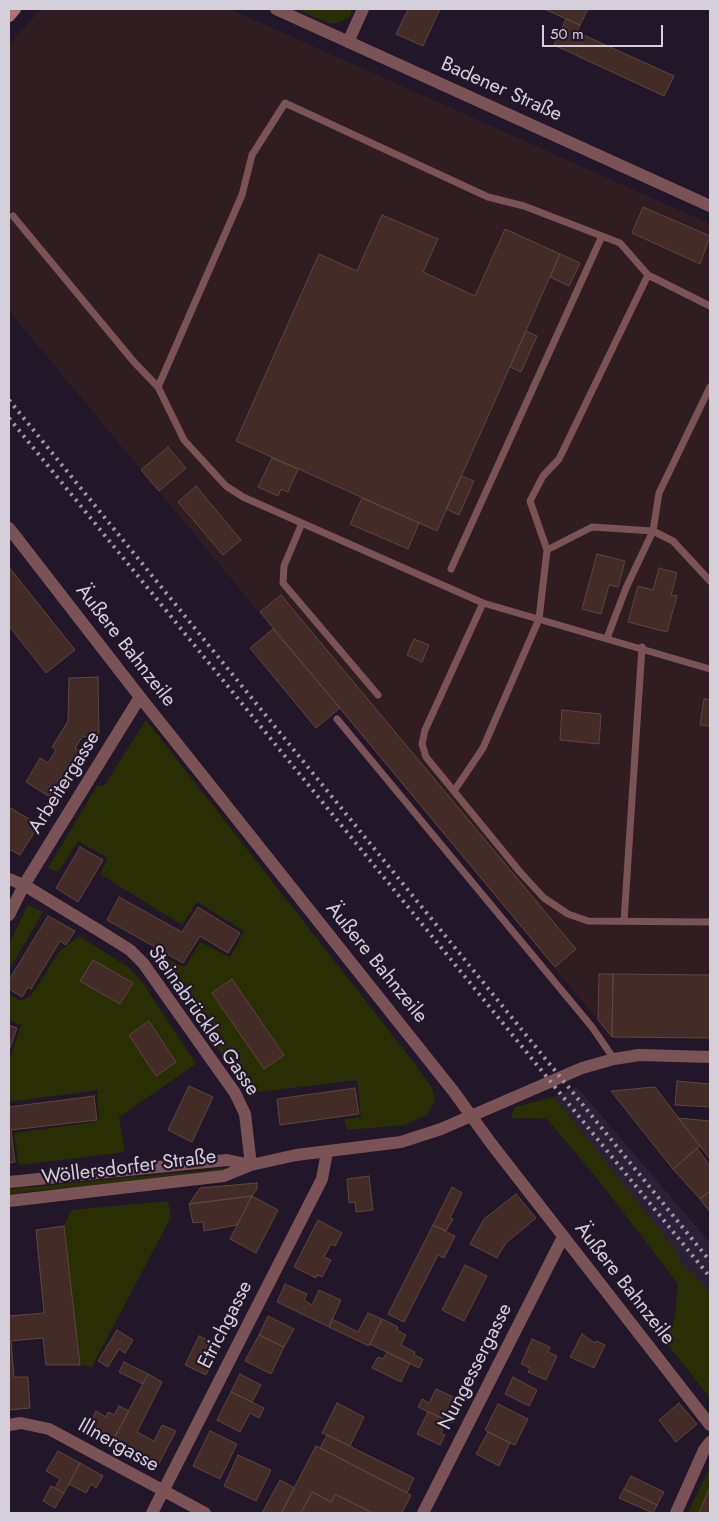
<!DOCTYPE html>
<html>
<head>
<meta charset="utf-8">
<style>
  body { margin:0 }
  #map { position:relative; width:719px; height:1522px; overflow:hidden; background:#211729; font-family:Jost,sans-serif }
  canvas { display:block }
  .frame { position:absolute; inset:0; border:10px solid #d5cedb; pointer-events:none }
  .scale { position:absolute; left:542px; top:25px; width:121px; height:22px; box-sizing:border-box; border:2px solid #d5cedb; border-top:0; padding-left:6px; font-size:15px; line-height:18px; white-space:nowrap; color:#d5cedb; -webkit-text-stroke:4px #211729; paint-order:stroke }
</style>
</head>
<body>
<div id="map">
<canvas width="719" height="1522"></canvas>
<div class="frame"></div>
<div class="scale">50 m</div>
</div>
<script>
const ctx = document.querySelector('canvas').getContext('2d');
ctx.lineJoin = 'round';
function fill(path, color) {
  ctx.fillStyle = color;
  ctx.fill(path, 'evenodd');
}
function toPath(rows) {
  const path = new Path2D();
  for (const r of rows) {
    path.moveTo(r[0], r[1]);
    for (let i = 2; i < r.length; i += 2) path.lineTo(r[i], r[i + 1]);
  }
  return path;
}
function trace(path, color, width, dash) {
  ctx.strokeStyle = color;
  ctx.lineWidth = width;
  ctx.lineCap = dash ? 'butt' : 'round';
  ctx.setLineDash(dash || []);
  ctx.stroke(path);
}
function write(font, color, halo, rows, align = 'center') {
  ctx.font = font + ' Jost,sans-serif';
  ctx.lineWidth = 4.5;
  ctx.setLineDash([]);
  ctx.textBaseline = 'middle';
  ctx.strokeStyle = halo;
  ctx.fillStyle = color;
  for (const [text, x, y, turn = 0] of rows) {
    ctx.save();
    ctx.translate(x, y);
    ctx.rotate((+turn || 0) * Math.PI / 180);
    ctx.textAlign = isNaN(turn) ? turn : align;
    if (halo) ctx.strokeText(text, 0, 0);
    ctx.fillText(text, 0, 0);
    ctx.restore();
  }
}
fill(toPath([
  [577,1087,710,1243,710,1294,691,1271,686,1270,679,1262,679,1255,554,1097]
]), '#2c2036');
fill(toPath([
  [41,9,230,9,710,224,710,1038,612,1037,9,311,9,45]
]), '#2f1d22');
fill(toPath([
  [297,9,352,9,350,17,337,23,328,23],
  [146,720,415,1064,432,1088,435,1101,427,1115,405,1125,347,1130,344,1119,361,1117,357,1080,258,1092,251,1082,244,1087,153,953,185,967,200,942,230,957,244,931,197,902,182,925,100,874,108,858,78,841,58,872,48,868,97,786,104,786],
  [28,905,43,912,9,970,9,944],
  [79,936,128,967,143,983,196,1064,119,1117,125,1152,19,1165,14,1133,99,1121,97,1090,9,1102,9,1056,11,1056,21,1025,9,1020,9,994,21,1001,31,996,58,953],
  [554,1097,679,1255,679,1262,686,1270,691,1271,710,1294,710,1398,665,1341,675,1318,678,1284,600,1182,547,1119,511,1118,515,1107],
  [228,1168,228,1171,9,1194,9,1189],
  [168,1201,171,1217,92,1367,80,1365,64,1226,71,1210],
  [710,1468,710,1513,688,1513,709,1469]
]), '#2a2e03');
const building = toPath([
  [408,9,440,9,423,46,396,34,408,9],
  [544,9,588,9,580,25,544,9],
  [566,19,580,25,577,32,674,76,664,96,554,45,566,19],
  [643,207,710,236,700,264,632,233,643,207],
  [382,215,438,239,423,272,475,296,505,229,560,254,437,531,236,441,319,254,357,271,382,215],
  [560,254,580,263,569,286,550,277,560,254],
  [526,331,537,336,521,372,510,367,526,331],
  [168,447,186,468,159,491,141,470,168,447],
  [272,458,298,469,288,492,281,489,278,496,258,487,272,458],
  [461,476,474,481,459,515,446,509,461,476],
  [196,486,241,540,223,555,178,502,196,486],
  [362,498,419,523,408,549,350,524,362,498],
  [597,554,625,561,618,587,609,585,601,614,582,609,597,554],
  [9,567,75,650,46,673,9,626,9,567],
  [659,568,677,573,671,595,677,596,667,632,628,622,638,586,653,590,659,568],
  [281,595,576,949,555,967,260,612,281,595],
  [273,629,340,708,316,728,250,648,273,629],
  [414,639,429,645,422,662,407,655,414,639],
  [98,677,99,734,82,737,75,748,82,752,53,799,26,782,40,758,48,763,56,750,52,747,68,721,69,678,98,677],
  [704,699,710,700,710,726,700,725,704,699],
  [562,710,601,714,599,744,560,740,562,710],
  [9,807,39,825,20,855,9,849,9,807],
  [80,847,103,860,78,902,56,888,80,847],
  [119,897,182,932,198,907,240,933,228,953,200,936,183,963,107,920,119,897],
  [48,916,75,931,66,945,60,941,31,989,28,987,22,997,9,989,9,980,48,916],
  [93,960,133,983,120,1004,80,981,93,960],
  [599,974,613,974,612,1037,598,1020,599,974],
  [613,974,710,975,710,1038,612,1037,613,974],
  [232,979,284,1055,264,1069,212,993,232,979],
  [149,1021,176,1062,156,1076,129,1035,149,1021],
  [9,1025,17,1028,9,1051,9,1025],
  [677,1081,710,1084,710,1107,675,1105,677,1081],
  [189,1086,213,1097,192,1142,168,1130,189,1086],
  [655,1087,700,1146,673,1169,611,1091,655,1087],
  [355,1088,359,1114,280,1125,277,1099,355,1088],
  [94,1096,97,1120,11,1130,15,1162,9,1163,9,1107,94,1096],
  [678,1118,710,1121,710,1159,700,1146,678,1118],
  [697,1148,710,1166,710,1191,700,1199,673,1169,697,1148],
  [369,1176,373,1210,356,1212,355,1202,349,1203,347,1179,369,1176],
  [257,1183,257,1189,252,1196,189,1204,200,1188,257,1183],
  [452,1187,462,1193,450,1218,453,1219,446,1231,433,1225,452,1187],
  [710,1191,710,1212,700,1199,710,1191],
  [516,1194,536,1218,506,1243,497,1258,470,1244,484,1219,516,1194],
  [252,1196,278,1210,256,1253,230,1239,252,1196],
  [252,1196,237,1225,204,1231,203,1222,193,1223,189,1204,252,1196],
  [318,1220,342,1233,335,1246,331,1244,324,1257,331,1260,322,1277,317,1275,316,1278,294,1267,318,1220],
  [433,1225,455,1236,444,1258,438,1255,404,1322,388,1314,433,1225],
  [64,1226,80,1365,46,1365,43,1338,11,1341,14,1377,28,1377,30,1408,9,1410,9,1316,44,1313,36,1230,64,1226],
  [465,1265,487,1276,464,1321,442,1310,465,1265],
  [285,1284,307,1294,304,1300,312,1305,319,1290,341,1300,329,1327,277,1302,285,1284],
  [368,1313,382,1319,369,1346,329,1327,332,1319,358,1332,368,1313],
  [268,1316,294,1329,284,1347,259,1335,268,1316],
  [382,1319,398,1327,397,1330,406,1335,401,1345,415,1352,414,1355,423,1359,419,1368,370,1344,382,1319],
  [117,1330,133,1340,125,1353,119,1349,108,1367,98,1361,117,1330],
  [582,1334,595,1343,596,1341,605,1345,594,1368,570,1357,582,1334],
  [259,1335,284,1347,271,1374,245,1361,259,1335],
  [199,1336,220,1346,206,1375,185,1365,199,1336],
  [532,1339,550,1347,548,1352,557,1356,546,1380,528,1372,530,1368,521,1364,532,1339],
  [387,1352,410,1363,401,1382,372,1368,378,1357,383,1359,387,1352],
  [124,1362,148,1374,143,1384,119,1372,124,1362],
  [148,1374,162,1382,137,1432,154,1441,162,1425,176,1431,156,1469,110,1446,148,1374],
  [240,1374,261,1385,252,1402,231,1392,240,1374],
  [513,1377,537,1390,529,1406,505,1394,513,1377],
  [436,1389,462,1401,452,1423,418,1407,422,1399,429,1403,436,1389],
  [231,1392,264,1408,259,1418,250,1413,240,1432,217,1420,231,1392],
  [337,1403,364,1417,350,1446,322,1433,337,1403],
  [679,1403,697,1424,676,1442,659,1420,679,1403],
  [498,1404,528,1419,515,1445,485,1430,498,1404],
  [119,1406,129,1411,110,1446,85,1433,96,1411,106,1417,108,1412,114,1415,119,1406],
  [428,1412,447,1421,441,1433,445,1435,440,1445,417,1434,428,1412],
  [210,1431,237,1444,220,1479,193,1466,210,1431],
  [488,1432,510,1443,499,1466,476,1454,488,1432],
  [327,1435,414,1478,407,1493,320,1448,327,1435],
  [316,1446,411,1495,402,1513,373,1513,335,1494,331,1502,312,1492,301,1513,281,1513,316,1446],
  [58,1451,80,1463,64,1493,55,1488,60,1479,46,1471,58,1451],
  [238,1455,271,1470,256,1501,224,1486,238,1455],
  [80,1463,103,1476,96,1488,91,1484,86,1493,69,1484,80,1463],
  [631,1476,664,1492,657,1505,624,1489,631,1476],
  [280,1480,295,1488,281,1513,262,1513,280,1480],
  [51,1486,64,1493,55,1508,43,1501,51,1486],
  [710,1487,710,1513,699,1513,710,1487],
  [624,1489,657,1505,653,1513,619,1498,624,1489],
  [312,1492,331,1502,335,1494,373,1513,301,1513,312,1492]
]);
fill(building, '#432c27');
trace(building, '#5e453f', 1);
trace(toPath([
  [13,216,134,362,158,387],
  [710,306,648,275,620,243,524,206,488,197,285,103,252,155,242,195,158,387,184,440,226,486,243,497,483,603,710,669],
  [302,523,284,566,283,583,378,695],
  [547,550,592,527,653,531,673,541,710,581],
  [451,569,602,236],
  [483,603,425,730,422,744,426,757,520,872,544,898,568,914,588,921,710,922],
  [607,638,626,588,653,531,659,493,710,387],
  [337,719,592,1027,614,1059],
  [454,791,483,748,539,619,547,550,530,501,543,476,559,459,648,275],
  [624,921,642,647]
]), '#7b5256', 7);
trace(toPath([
  [276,9,710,206],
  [348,42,363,9],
  [9,528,140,697,454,1092,490,1142,710,1425],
  [9,879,24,885,98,930,130,950,143,963,235,1093,245,1114,251,1165],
  [9,915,24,885,140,697],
  [9,1182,227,1160,251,1165],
  [9,1201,224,1176,251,1165,296,1155,401,1142,441,1129,582,1068,614,1059,639,1055,710,1057],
  [9,1425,21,1423,49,1429,205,1513],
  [152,1513,322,1179,327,1152],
  [423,1513,563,1237],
  [676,1513,704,1450,710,1442]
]), '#7b5256', 12);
trace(toPath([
  [9,16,15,9]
]), '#b16f77', 12);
trace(toPath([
  [9,400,710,1261],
  [9,418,710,1277]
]), '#a098a6', 4, [2.5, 5]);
write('20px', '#d5cedb', '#211729', [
  ["Badener Straße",501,90,24],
  ["Äußere Bahnzeile",125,646,52],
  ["Arbeitergasse",65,783,-58],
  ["Äußere Bahnzeile",376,963,51],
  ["Steinabrückler Gasse",203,1021,55],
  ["Wöllersdorfer Straße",129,1168,-7],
  ["Äußere Bahnzeile",624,1284,52],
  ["Etrichgasse",226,1325,-63],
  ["Nungessergasse",476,1367,-63],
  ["Illnergasse",118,1446,29]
]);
</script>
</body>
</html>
